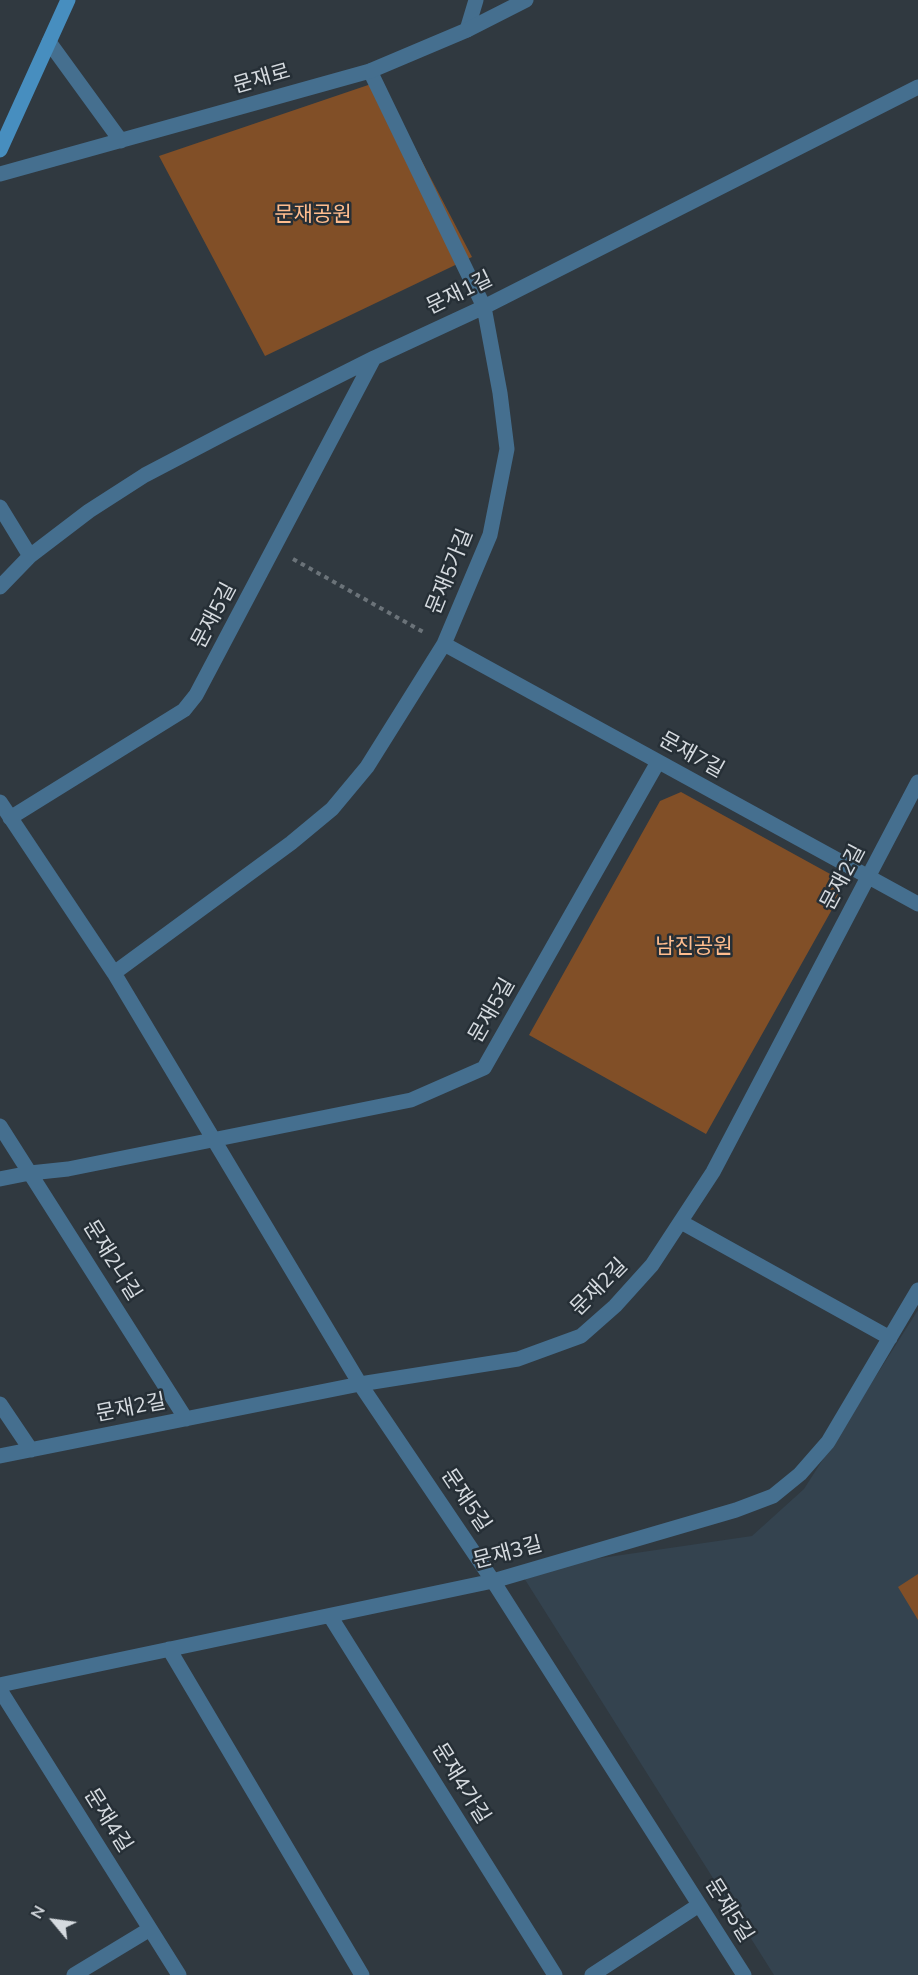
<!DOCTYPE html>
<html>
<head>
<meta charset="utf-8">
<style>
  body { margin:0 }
  #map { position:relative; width:918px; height:1975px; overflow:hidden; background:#303940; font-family:"Nunito Sans",sans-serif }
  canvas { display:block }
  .north { position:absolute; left:24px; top:1891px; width:60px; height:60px; -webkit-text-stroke:4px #262f36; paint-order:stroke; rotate:299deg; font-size:16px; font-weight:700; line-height:24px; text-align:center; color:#d5dadf }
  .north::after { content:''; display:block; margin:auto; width:21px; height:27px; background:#d5dadf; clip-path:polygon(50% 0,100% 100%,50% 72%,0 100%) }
</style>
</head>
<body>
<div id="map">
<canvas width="918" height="1975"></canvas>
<div class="north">N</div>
</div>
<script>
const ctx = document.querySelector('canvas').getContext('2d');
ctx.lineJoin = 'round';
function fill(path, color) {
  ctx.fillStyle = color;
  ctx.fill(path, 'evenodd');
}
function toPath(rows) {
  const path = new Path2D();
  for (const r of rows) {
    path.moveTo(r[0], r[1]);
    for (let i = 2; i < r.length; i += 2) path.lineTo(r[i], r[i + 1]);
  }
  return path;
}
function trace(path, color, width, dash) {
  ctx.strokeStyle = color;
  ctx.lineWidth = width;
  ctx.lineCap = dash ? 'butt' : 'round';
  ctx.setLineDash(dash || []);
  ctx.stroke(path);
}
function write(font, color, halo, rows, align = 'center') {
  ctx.font = font + ' "Nunito Sans","Noto Sans KR",sans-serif';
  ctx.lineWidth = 5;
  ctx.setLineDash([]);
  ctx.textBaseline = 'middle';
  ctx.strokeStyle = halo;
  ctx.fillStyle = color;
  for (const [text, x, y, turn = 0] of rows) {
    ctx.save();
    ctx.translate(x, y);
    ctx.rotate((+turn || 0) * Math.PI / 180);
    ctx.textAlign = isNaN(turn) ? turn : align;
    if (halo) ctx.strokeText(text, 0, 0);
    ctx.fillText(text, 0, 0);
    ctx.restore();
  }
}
fill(toPath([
  [918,1310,918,1975,774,1975,519,1570,752,1536,804,1489]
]), '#34434f');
fill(toPath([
  [380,81,472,257,265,356,159,156],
  [681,792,832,875,839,897,706,1134,529,1035,660,801],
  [918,1574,918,1620,898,1587]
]), '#814f27');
trace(toPath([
  [293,559,425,633]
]), '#6b7379', 4, [4.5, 4.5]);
trace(toPath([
  [467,30,476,0],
  [0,507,30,556],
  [0,587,30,556,89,511,145,475,229,431,374,358,484,307,918,87],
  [444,644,918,904],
  [0,802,114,973,360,1384,493,1581,744,1975],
  [10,818,184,710,196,695,374,358],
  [114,973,291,843,332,809,367,767,444,644,490,535,507,449,500,393,484,307,370,71],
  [0,1126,186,1419],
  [0,1179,30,1173,68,1169,411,1100,484,1068,658,762],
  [681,1222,890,1338],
  [0,1404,31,1450],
  [0,1456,360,1384,518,1359,581,1336,615,1306,652,1265,713,1172,918,782],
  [330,1616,555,1975],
  [169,1649,362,1975],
  [0,1685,493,1581,736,1510,773,1496,800,1474,828,1442,918,1290],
  [0,1690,179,1975],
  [74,1975,150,1929],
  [592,1975,699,1905]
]), '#456f8f', 15);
trace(toPath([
  [49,42,121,141],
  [0,174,370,71,467,30,526,0]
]), '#456f8f', 15);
trace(toPath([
  [0,150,68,0]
]), '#478ebf', 15);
write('21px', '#d5dadf', '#262f36', [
  ["문재로",262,80,-16],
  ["문재1길",460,294,-26],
  ["문재5가길",451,572,-68],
  ["문재5길",215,616,-62],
  ["문재7길",691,756,29],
  ["문재2길",844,878,-62],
  ["문재5길",493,1011,-60],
  ["문재2나길",111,1261,58],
  ["문재2길",600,1288,-45],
  ["문재2길",131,1409,-11],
  ["문재5길",465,1501,56],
  ["문재3길",508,1554,-15],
  ["문재4가길",460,1784,58],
  ["문재4길",107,1821,58],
  ["문재5길",728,1911,58]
]);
write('21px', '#ffbd8e', '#262f36', [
  ["문재공원",313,216],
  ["남진공원",694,948]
]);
</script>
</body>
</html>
